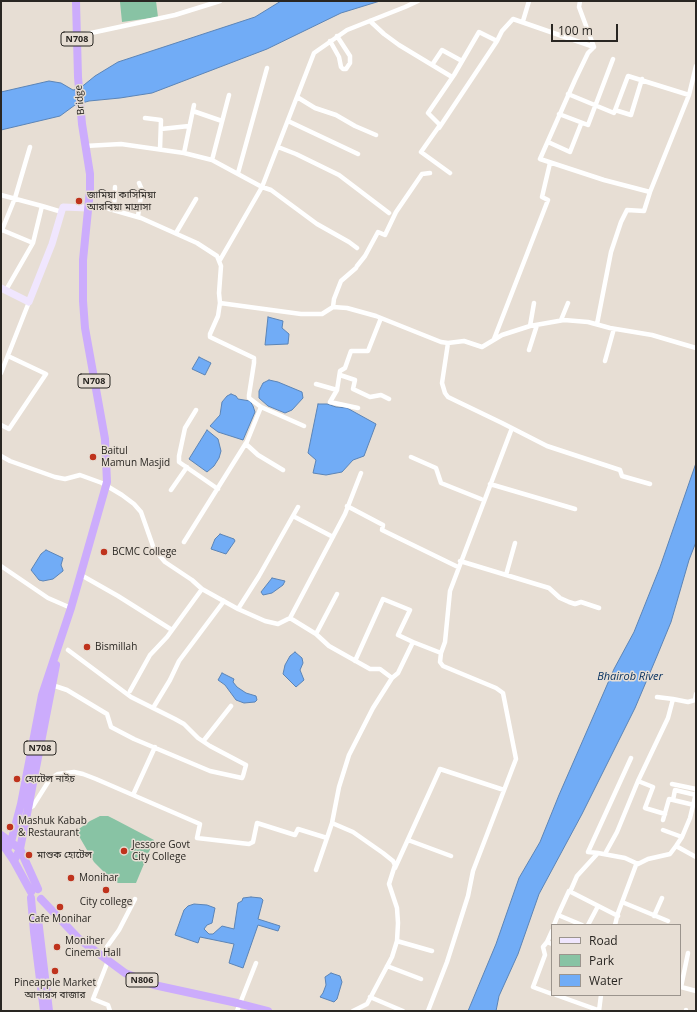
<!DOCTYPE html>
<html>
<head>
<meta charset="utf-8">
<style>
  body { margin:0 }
  #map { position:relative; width:697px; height:1012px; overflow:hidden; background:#e7ded4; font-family:"Open Sans",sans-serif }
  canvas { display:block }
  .frame { position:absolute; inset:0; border:2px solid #292622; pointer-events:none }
  .legend { position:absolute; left:551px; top:924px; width:130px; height:72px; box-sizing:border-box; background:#e7ded4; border:1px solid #9b948d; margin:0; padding:5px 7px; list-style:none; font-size:12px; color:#292622 }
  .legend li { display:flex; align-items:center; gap:8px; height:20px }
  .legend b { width:20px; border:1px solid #9b948d }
  .scale { position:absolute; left:551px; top:24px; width:67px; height:18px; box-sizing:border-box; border:2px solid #292622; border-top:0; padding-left:5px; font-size:12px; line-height:14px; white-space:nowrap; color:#292622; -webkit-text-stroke:3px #e7ded4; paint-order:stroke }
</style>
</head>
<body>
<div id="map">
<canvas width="697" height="1012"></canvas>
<div class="frame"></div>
<ul class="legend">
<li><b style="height:5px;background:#f0e6fe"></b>Road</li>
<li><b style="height:11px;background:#88c3a4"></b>Park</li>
<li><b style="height:11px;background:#71acf6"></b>Water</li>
</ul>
<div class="scale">100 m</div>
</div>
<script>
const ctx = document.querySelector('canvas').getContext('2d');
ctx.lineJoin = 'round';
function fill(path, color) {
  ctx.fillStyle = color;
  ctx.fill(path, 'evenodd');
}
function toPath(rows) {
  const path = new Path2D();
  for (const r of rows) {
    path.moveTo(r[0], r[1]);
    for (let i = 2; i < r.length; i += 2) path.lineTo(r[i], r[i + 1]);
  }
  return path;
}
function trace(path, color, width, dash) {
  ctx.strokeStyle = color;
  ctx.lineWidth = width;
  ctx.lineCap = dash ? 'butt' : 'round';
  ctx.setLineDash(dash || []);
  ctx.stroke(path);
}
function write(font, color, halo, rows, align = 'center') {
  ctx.font = font + ' "Open Sans","Noto Sans Bengali",sans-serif';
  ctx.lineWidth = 3;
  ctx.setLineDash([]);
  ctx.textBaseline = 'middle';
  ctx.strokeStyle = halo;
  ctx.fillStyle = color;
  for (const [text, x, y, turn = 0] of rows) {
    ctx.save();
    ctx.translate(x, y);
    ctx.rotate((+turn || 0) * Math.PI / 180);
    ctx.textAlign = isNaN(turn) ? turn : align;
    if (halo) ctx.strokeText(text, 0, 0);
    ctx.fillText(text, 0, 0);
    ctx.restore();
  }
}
fill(toPath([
  [156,1,158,17,122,22,120,2],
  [100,816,108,816,114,819,154,840,136,883,118,883,107,875,94,862,76,831,90,821]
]), '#88c3a4');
const water = toPath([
  [281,1,380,1,341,13,267,49,152,93,120,98,89,101,75,105,60,116,1,130,1,92,49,81,61,83,73,90,79,89,95,76,118,62,255,17,281,1],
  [268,317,283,321,282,328,289,334,288,344,265,345,268,317],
  [199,357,211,363,205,375,192,369,199,357],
  [269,380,278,382,302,392,303,398,292,410,285,413,268,406,259,398,259,391,263,383,269,380],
  [231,394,236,396,238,399,250,401,253,406,255,412,243,440,218,432,210,426,220,415,222,402,227,396,231,394],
  [318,404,327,404,336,407,347,408,376,424,364,456,353,460,342,472,326,475,313,473,316,460,308,453,318,404],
  [207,430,218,439,221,451,219,458,214,466,207,472,189,459,207,430],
  [696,463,696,542,689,560,671,622,657,656,635,708,582,814,539,894,518,954,499,996,496,1011,468,1011,496,944,519,878,540,842,559,795,614,669,634,632,660,567,696,463],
  [220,534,234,539,235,541,226,554,211,549,215,539,220,534],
  [46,550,63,558,61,565,63,570,63,571,53,579,43,581,39,580,31,570,41,554,46,550],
  [272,578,285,581,283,585,272,593,263,595,261,592,272,578],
  [295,652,302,658,303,663,300,670,304,680,296,687,283,674,285,665,290,656,295,652],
  [222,673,234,679,233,682,237,687,246,693,256,696,257,700,255,702,244,703,236,700,225,685,218,680,222,673],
  [251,897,261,898,263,900,258,919,280,926,278,931,258,925,243,968,229,963,234,944,200,937,198,943,175,935,184,910,188,906,194,904,207,905,215,908,212,923,207,925,204,929,209,934,213,934,222,926,234,929,238,903,242,901,243,898,251,897],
  [331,973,340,976,342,982,337,999,334,1002,320,997,323,993,326,985,325,977,331,973]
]);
fill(water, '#71acf6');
trace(water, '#5b84b6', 1);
trace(toPath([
  [580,1,579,7,594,47,588,53,575,80,540,159,604,180,650,192,644,211,627,210,621,222,611,252,597,324],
  [370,21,384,34,399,45,452,77],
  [523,21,529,1],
  [77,36,175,15,220,1],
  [330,41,339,57,341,67,343,69,346,69,350,63,350,56,337,36],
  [432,65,442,50,462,61],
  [568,94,614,113,628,76,689,95],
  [297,97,315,108,336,115,355,126,376,135],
  [615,110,631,115,642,79],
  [193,111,222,121],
  [559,114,588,125,613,59],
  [145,118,161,120,160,149],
  [288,121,358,154],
  [439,128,497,41],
  [161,129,189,126],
  [548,142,570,152,581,124],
  [85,146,121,144,184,153,212,160,262,187,271,190,317,224,349,242,357,248],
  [278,147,296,154,339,175,389,213],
  [184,153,194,105],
  [212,160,229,95],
  [238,173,267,68],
  [450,173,421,152,440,125,428,113,454,75,479,32,497,41,502,31,513,19,594,47],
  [650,192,689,95,696,66],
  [1,195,42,206],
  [88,208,106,208,141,218,197,243,217,256,221,266,219,293,220,303,218,316,210,334,210,337,254,358,254,363,249,395,249,398,261,407,304,426],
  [114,210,115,187],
  [138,216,142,190,139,183],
  [2,230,15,198,30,147],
  [1,231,2,230,33,243],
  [176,233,196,199],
  [220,260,262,187,314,53,347,30,405,7,418,1],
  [357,266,365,256,378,232,385,235,396,212,422,174,430,173],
  [6,290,33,243,42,206,62,212],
  [220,303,301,314,322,314,333,307,347,308,376,316,441,342,448,343,464,341,482,347,502,335,530,326,564,320,588,322,610,328,652,335,696,348],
  [333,307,334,299,341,281,356,268],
  [561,320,568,303],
  [530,326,534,303],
  [494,339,548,200,542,197,550,163],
  [448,343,442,383,445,393,448,397,502,423,547,446,620,470,622,476,650,484],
  [529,350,537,325],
  [605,361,613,332],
  [1,373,29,302],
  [340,375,355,380,353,389,370,397,381,395,389,399],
  [316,384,337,390,340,371,345,368,351,351,368,351,381,318],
  [337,390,330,402,358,408],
  [261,407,246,444,258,455,283,470],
  [196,410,185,428,179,456,179,462,218,489],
  [1,425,9,429,46,374,8,356],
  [1,456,10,461,55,477,65,479,80,475,102,483,122,495,134,504,141,512,154,549,165,562,192,580,202,589,238,609,265,621,278,624,290,618,345,514,361,473],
  [411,457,436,468,441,483,481,499],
  [490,484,575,509],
  [171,490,187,467],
  [347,506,383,525,382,530,458,567],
  [293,516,333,537],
  [184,542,246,443],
  [460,561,549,588,560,598,569,602,575,604,581,602,599,608],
  [1,566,48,598,71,608],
  [81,575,118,596,172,630],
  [506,575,515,543],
  [238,609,259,576,298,507],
  [290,618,316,634,329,646,370,669,380,669,392,678,373,708,349,755,339,787,332,823,353,832,383,853,393,861,395,865,389,884,397,908,398,923,397,941,392,957,367,1004,353,1011],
  [316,634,337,594],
  [441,653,445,642,450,591,512,428],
  [355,661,383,599,410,610,398,635,413,642],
  [392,678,398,673,413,642,441,653,440,662,443,666,496,688,503,693,516,759,473,871,468,896,447,962,428,1011],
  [52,685,67,690,107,714,111,727,134,739,210,771,242,778,243,776,246,765,210,746,198,738,184,724,175,719,131,697,68,650],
  [130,691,150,655,167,637,202,589],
  [657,697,673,699],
  [153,708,170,680,179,661,224,601],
  [205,739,231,706],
  [638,781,653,787,645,808,665,814],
  [672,784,696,789],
  [133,795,155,747],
  [673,800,675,790,696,795],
  [28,809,33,806,50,779,58,774,74,772,83,774,96,779,200,824,197,838,249,844,253,842,257,823,295,835,298,829,327,838,332,823],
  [663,820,669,799,694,805],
  [663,830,682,837],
  [408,840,451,856],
  [676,846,696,857],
  [606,852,617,832,638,781,668,718,673,699,688,702,695,700,696,694],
  [598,853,588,852,631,758],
  [395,868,440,769,504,790],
  [316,870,327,838],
  [570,892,577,876,598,853,625,858,638,864],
  [622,902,668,921],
  [558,915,569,891,618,916],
  [654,916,662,898],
  [554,925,558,915,582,925],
  [588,925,597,908],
  [615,925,618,913,636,865,648,859,670,854,676,846,682,837,690,818,696,793],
  [397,941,432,951],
  [547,942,552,931],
  [552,944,547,942,543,947,545,955,533,987,552,994],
  [688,953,681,987,696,991],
  [101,955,119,930,135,899],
  [108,961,93,999,108,1005,110,1011],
  [387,966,421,979],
  [556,995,598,1010],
  [370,997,403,1011],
  [237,1011,256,963],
  [599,1011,601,995],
  [686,1011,686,1010]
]), '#fff', 4.5);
trace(toPath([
  [1,288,29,302,52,244,63,207,88,208]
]), '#f0e6fe', 7);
trace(toPath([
  [1,835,20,849,38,889],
  [1,842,14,861,31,892],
  [7,850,11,842,21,804,42,695,71,608,107,482,105,439,85,328,83,301,83,260,90,190,90,174,82,124,78,77,76,1],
  [14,861,20,849,28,809,56,665],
  [31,898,34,932,44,1011],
  [41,899,79,939,125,973,154,985,237,1003,268,1011],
  [38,919,49,1011]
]), '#ccacfc', 8);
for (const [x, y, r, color] of [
  [79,201,4,"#bf331d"],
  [93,457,4,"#bf331d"],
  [104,552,4,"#bf331d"],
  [87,647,4,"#bf331d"],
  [17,779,4,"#bf331d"],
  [10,827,4,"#bf331d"],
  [124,851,4,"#bf331d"],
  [29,855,4,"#bf331d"],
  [71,878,4,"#bf331d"],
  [106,890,4,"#bf331d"],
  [60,907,4,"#bf331d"],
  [57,947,4,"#bf331d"],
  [55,971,4,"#bf331d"]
]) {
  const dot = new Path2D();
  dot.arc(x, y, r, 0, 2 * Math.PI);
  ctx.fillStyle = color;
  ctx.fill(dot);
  trace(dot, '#e7ded4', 1.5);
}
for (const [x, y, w] of [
  [77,39,32],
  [94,381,32],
  [40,748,32],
  [142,980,32]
]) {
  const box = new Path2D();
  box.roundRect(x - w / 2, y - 7, w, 14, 3);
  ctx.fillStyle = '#e7ded4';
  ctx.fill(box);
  trace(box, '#292622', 1);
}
write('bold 9px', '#292622', null, [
  ["N708",77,39],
  ["N708",94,381],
  ["N708",40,748],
  ["N806",142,980]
]);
write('10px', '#292622', '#e7ded4', [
  ["Bridge",80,100,-95]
]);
write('10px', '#292622', '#e7ded4', [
  ["জামিয়া কাসিমিয়া",87,195],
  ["আরবিয়া মাদ্রাসা",87,207],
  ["Baitul",101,451],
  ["Mamun Masjid",101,463],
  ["BCMC College",112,552],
  ["Bismillah",95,647],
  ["হোটেল নাইচ",25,779],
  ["Mashuk Kabab",18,821],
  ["& Restaurant",18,833],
  ["Jessore Govt",132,845],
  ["City College",132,857],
  ["মাশুক হোটেল",37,855],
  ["Monihar",79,878],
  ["City college",106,902,"center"],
  ["Cafe Monihar",60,919,"center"],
  ["Moniher",65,941],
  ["Cinema Hall",65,953],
  ["Pineapple Market",55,983,"center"],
  ["আনারস বাজার",55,995,"center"]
], 'left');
write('italic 11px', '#093361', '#e7ded4', [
  ["Bhairob River",630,677]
]);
</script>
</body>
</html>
